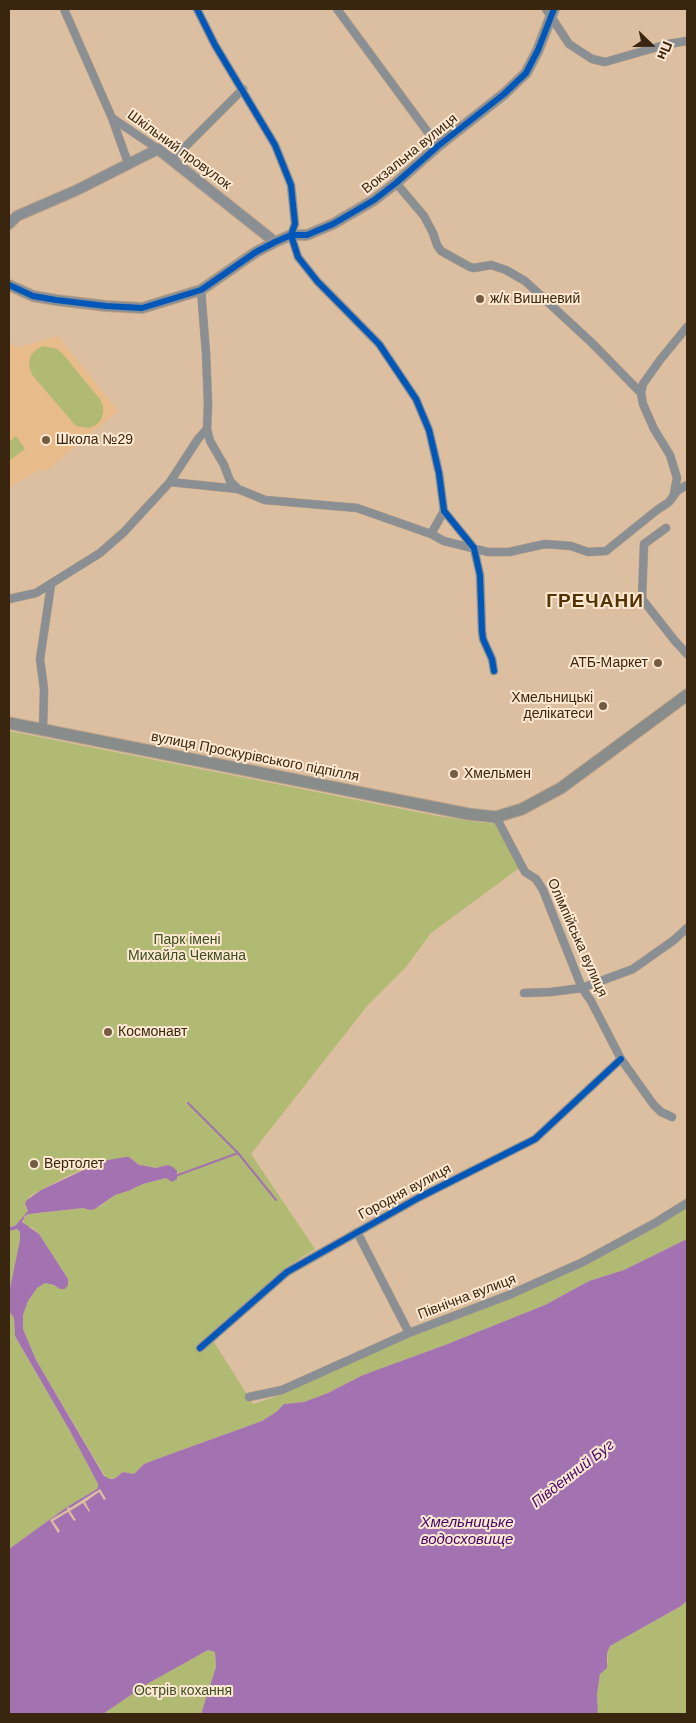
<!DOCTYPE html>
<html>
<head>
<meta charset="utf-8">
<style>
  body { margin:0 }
  #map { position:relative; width:696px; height:1723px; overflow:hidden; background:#dcbfa0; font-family:Helvetica,sans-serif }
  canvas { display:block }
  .frame { position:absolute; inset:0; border:10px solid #3a260f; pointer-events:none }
  .north { position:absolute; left:626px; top:20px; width:50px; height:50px; -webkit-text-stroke:4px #fde8d2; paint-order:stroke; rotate:112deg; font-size:14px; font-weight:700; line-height:20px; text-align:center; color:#3a260f }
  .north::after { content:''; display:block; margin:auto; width:18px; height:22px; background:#3a260f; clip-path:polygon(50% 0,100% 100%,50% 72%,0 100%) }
</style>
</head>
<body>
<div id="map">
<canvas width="696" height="1723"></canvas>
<div class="frame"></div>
<div class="north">Пн</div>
</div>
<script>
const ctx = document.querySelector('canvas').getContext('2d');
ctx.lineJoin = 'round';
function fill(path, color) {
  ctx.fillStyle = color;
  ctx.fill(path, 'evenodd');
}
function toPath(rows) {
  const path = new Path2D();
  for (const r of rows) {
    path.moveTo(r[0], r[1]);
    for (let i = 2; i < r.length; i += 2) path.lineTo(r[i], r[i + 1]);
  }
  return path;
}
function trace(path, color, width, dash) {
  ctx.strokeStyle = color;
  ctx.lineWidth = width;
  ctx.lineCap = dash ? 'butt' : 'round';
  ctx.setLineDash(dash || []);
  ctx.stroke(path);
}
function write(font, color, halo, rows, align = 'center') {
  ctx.font = font + ' Helvetica,sans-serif';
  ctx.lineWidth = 4;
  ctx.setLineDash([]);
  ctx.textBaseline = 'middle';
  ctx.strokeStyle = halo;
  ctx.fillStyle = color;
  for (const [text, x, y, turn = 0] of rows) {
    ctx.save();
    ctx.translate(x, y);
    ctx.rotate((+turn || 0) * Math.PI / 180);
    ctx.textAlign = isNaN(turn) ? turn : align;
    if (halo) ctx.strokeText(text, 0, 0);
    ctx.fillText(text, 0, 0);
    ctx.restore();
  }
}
fill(toPath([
  [58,336,118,411,46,471,40,469,9,487,9,342,17,348]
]), '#e8bb8b');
fill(toPath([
  [43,346,57,349,62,353,100,399,103,406,103,413,101,420,96,425,89,428,76,426,33,376,30,369,29,362,31,355,36,350],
  [16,436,25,449,9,461,9,442],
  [9,731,437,816,484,823,498,822,522,866,431,933,406,967,367,1006,251,1154,315,1249,285,1268,214,1342,253,1404,283,1394,410,1336,510,1299,584,1265,687,1207,687,1239,624,1270,589,1281,545,1305,445,1345,363,1375,328,1393,304,1402,284,1404,276,1412,262,1421,154,1460,144,1464,134,1474,123,1472,114,1479,106,1478,36,1360,23,1329,23,1314,28,1301,37,1288,45,1283,54,1285,60,1289,68,1285,68,1279,39,1234,33,1228,24,1225,23,1219,29,1214,41,1213,83,1208,90,1210,101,1206,115,1195,128,1191,143,1184,178,1175,177,1171,167,1165,156,1168,146,1166,139,1165,129,1157,103,1161,65,1177,30,1196,26,1206,28,1211,15,1226,9,1227],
  [17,1229,20,1232,20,1240,9,1293,9,1231],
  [9,1311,14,1318,15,1336,70,1431,98,1484,98,1488,67,1507,9,1549],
  [687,1601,687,1714,598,1714,597,1694,600,1674,608,1662,607,1653,610,1646,681,1606],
  [208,1650,215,1652,216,1667,201,1714,103,1714,147,1684]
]), '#b0ba73');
fill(toPath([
  [125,1157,129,1157,139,1165,146,1166,156,1168,167,1165,173,1167,177,1171,177,1179,172,1182,166,1178,143,1184,128,1191,115,1195,95,1209,90,1210,83,1208,29,1214,25,1216,22,1222,39,1234,68,1279,68,1285,65,1289,60,1289,54,1285,45,1283,37,1288,28,1301,23,1315,23,1329,36,1360,104,1476,110,1479,114,1479,123,1472,134,1474,144,1464,154,1460,262,1421,276,1412,284,1404,304,1402,328,1393,363,1375,445,1345,545,1305,589,1281,624,1270,687,1239,687,1601,681,1606,610,1646,607,1653,607,1668,600,1674,597,1694,598,1714,201,1714,216,1667,215,1652,208,1650,147,1684,103,1714,9,1714,9,1549,67,1507,95,1490,98,1488,98,1484,70,1431,15,1336,14,1318,9,1311,9,1293,20,1240,20,1232,17,1229,9,1231,9,1227,15,1226,28,1211,25,1203,27,1200,41,1190,90,1167,103,1161]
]), '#a373b1');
fill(toPath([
  [100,1489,106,1499,104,1500,99,1492,85,1502,90,1511,89,1512,83,1503,70,1511,76,1520,74,1521,68,1512,53,1521,60,1531,58,1533,50,1520,67,1510,67,1507,70,1508]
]), '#dcbfa0');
trace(toPath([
  [188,1103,237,1152],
  [178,1175,238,1153,276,1200]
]), '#a373b1', 2);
const minor = toPath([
  [64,9,112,118,128,163],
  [197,9,215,45,275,145,291,185,295,224,291,235,298,257,317,281,379,344,416,399,429,430,439,473,444,511,474,548,480,575,482,631,483,639,492,659,494,671],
  [337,9,438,146],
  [546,9,569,44,592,59,605,62,668,44,687,41],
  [112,118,158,149],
  [173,159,243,89],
  [396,183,424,216,433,233,437,245,441,251,470,267,474,268,491,265,506,270,525,281,592,343,641,393],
  [201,290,206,353,208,403,207,429,210,441,224,465,230,481,238,489],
  [170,482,238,489,265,500,357,508,431,534,444,541,488,552,509,552,545,544,571,546,588,552,606,551,657,510,669,502,677,491,687,485],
  [674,493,677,478,670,455,654,429,643,404,641,393,643,384,660,360,687,327],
  [666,528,644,544,642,599,675,641,687,654],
  [431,534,444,511],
  [9,599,36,593,100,553,124,532,170,482,198,439,207,429],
  [43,730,44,689,40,659,51,585],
  [496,817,525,872,536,879,543,890,582,988,591,1001,621,1059,653,1104,661,1112,672,1117],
  [524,993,551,992,582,988,633,969,674,940,687,928],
  [357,1232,409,1333],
  [200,1348,287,1272,418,1198,535,1139,621,1059],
  [249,1397,282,1390,409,1333,509,1295,583,1262,655,1223,687,1203]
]);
const tertiary = toPath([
  [9,224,17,216,77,190,158,149,275,242],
  [9,285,33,296,56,300,106,306,142,308,201,290,256,252,275,242,291,235,307,235,333,224,374,200,396,183,438,146,504,94,526,73,538,50,554,9]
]);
const secondary = toPath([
  [9,723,468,814,496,817,522,809,561,788,687,695]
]);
trace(minor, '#b7a088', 9);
trace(tertiary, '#b7a088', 12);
trace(secondary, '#b7a088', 13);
trace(minor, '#8a8f94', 8);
trace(tertiary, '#8a8f94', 10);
trace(secondary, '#888c8b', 11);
trace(toPath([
  [197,9,215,45,275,145,291,185,295,224,291,235,298,257,317,281,379,344,416,399,429,430,439,473,444,511,474,548,480,575,482,631,483,639,492,659,494,671],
  [9,285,33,296,56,300,106,306,142,308,201,290,256,252,275,242,291,235,307,235,333,224,374,200,396,183,438,146,504,94,526,73,538,50,554,9],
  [200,1348,287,1272,418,1198,535,1139,621,1059]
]), '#0057b8', 6);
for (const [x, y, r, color] of [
  [480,299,5,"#735c42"],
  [46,440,5,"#735c42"],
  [658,663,5,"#735c42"],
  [603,706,5,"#735c42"],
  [454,774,5,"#735c42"],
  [108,1032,5,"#735c42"],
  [34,1164,5,"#735c42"]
]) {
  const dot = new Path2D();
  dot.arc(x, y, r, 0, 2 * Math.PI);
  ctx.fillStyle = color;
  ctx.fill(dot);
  trace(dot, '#fde8d2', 2);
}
write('14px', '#3a260f', '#fde8d2', [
  ["Шкільний провулок",179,150,36],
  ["Вокзальна вулиця",410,154,-39],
  ["вулиця Проскурівського підпілля",255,757,11],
  ["Олімпійська вулиця",577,938,66],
  ["Городня вулиця",405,1192,-28],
  ["Північна вулиця",467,1297,-21]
]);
write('14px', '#3a260f', '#fde8d2', [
  ["ж/к Вишневий",490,299],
  ["Школа №29",56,440],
  ["АТБ-Маркет",648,663,"right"],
  ["Хмельницькі",593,698,"right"],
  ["делікатеси",593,714,"right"],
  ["Хмельмен",464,774],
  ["Космонавт",118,1032],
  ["Вертолет",44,1164]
], 'left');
write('14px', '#3a4e1e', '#fde8d2', [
  ["Парк імені",187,940],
  ["Михайла Чекмана",187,956],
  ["Острів кохання",183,1691]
]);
write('italic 15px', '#450568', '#fde8d2', [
  ["Південний Буг",573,1474,-38],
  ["Хмельницьке",467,1523],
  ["водосховище",467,1540]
]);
ctx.letterSpacing = '1px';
write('bold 19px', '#543203', '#fde8d2', [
  ["ГРЕЧАНИ",595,602]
]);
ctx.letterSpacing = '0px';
</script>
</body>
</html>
